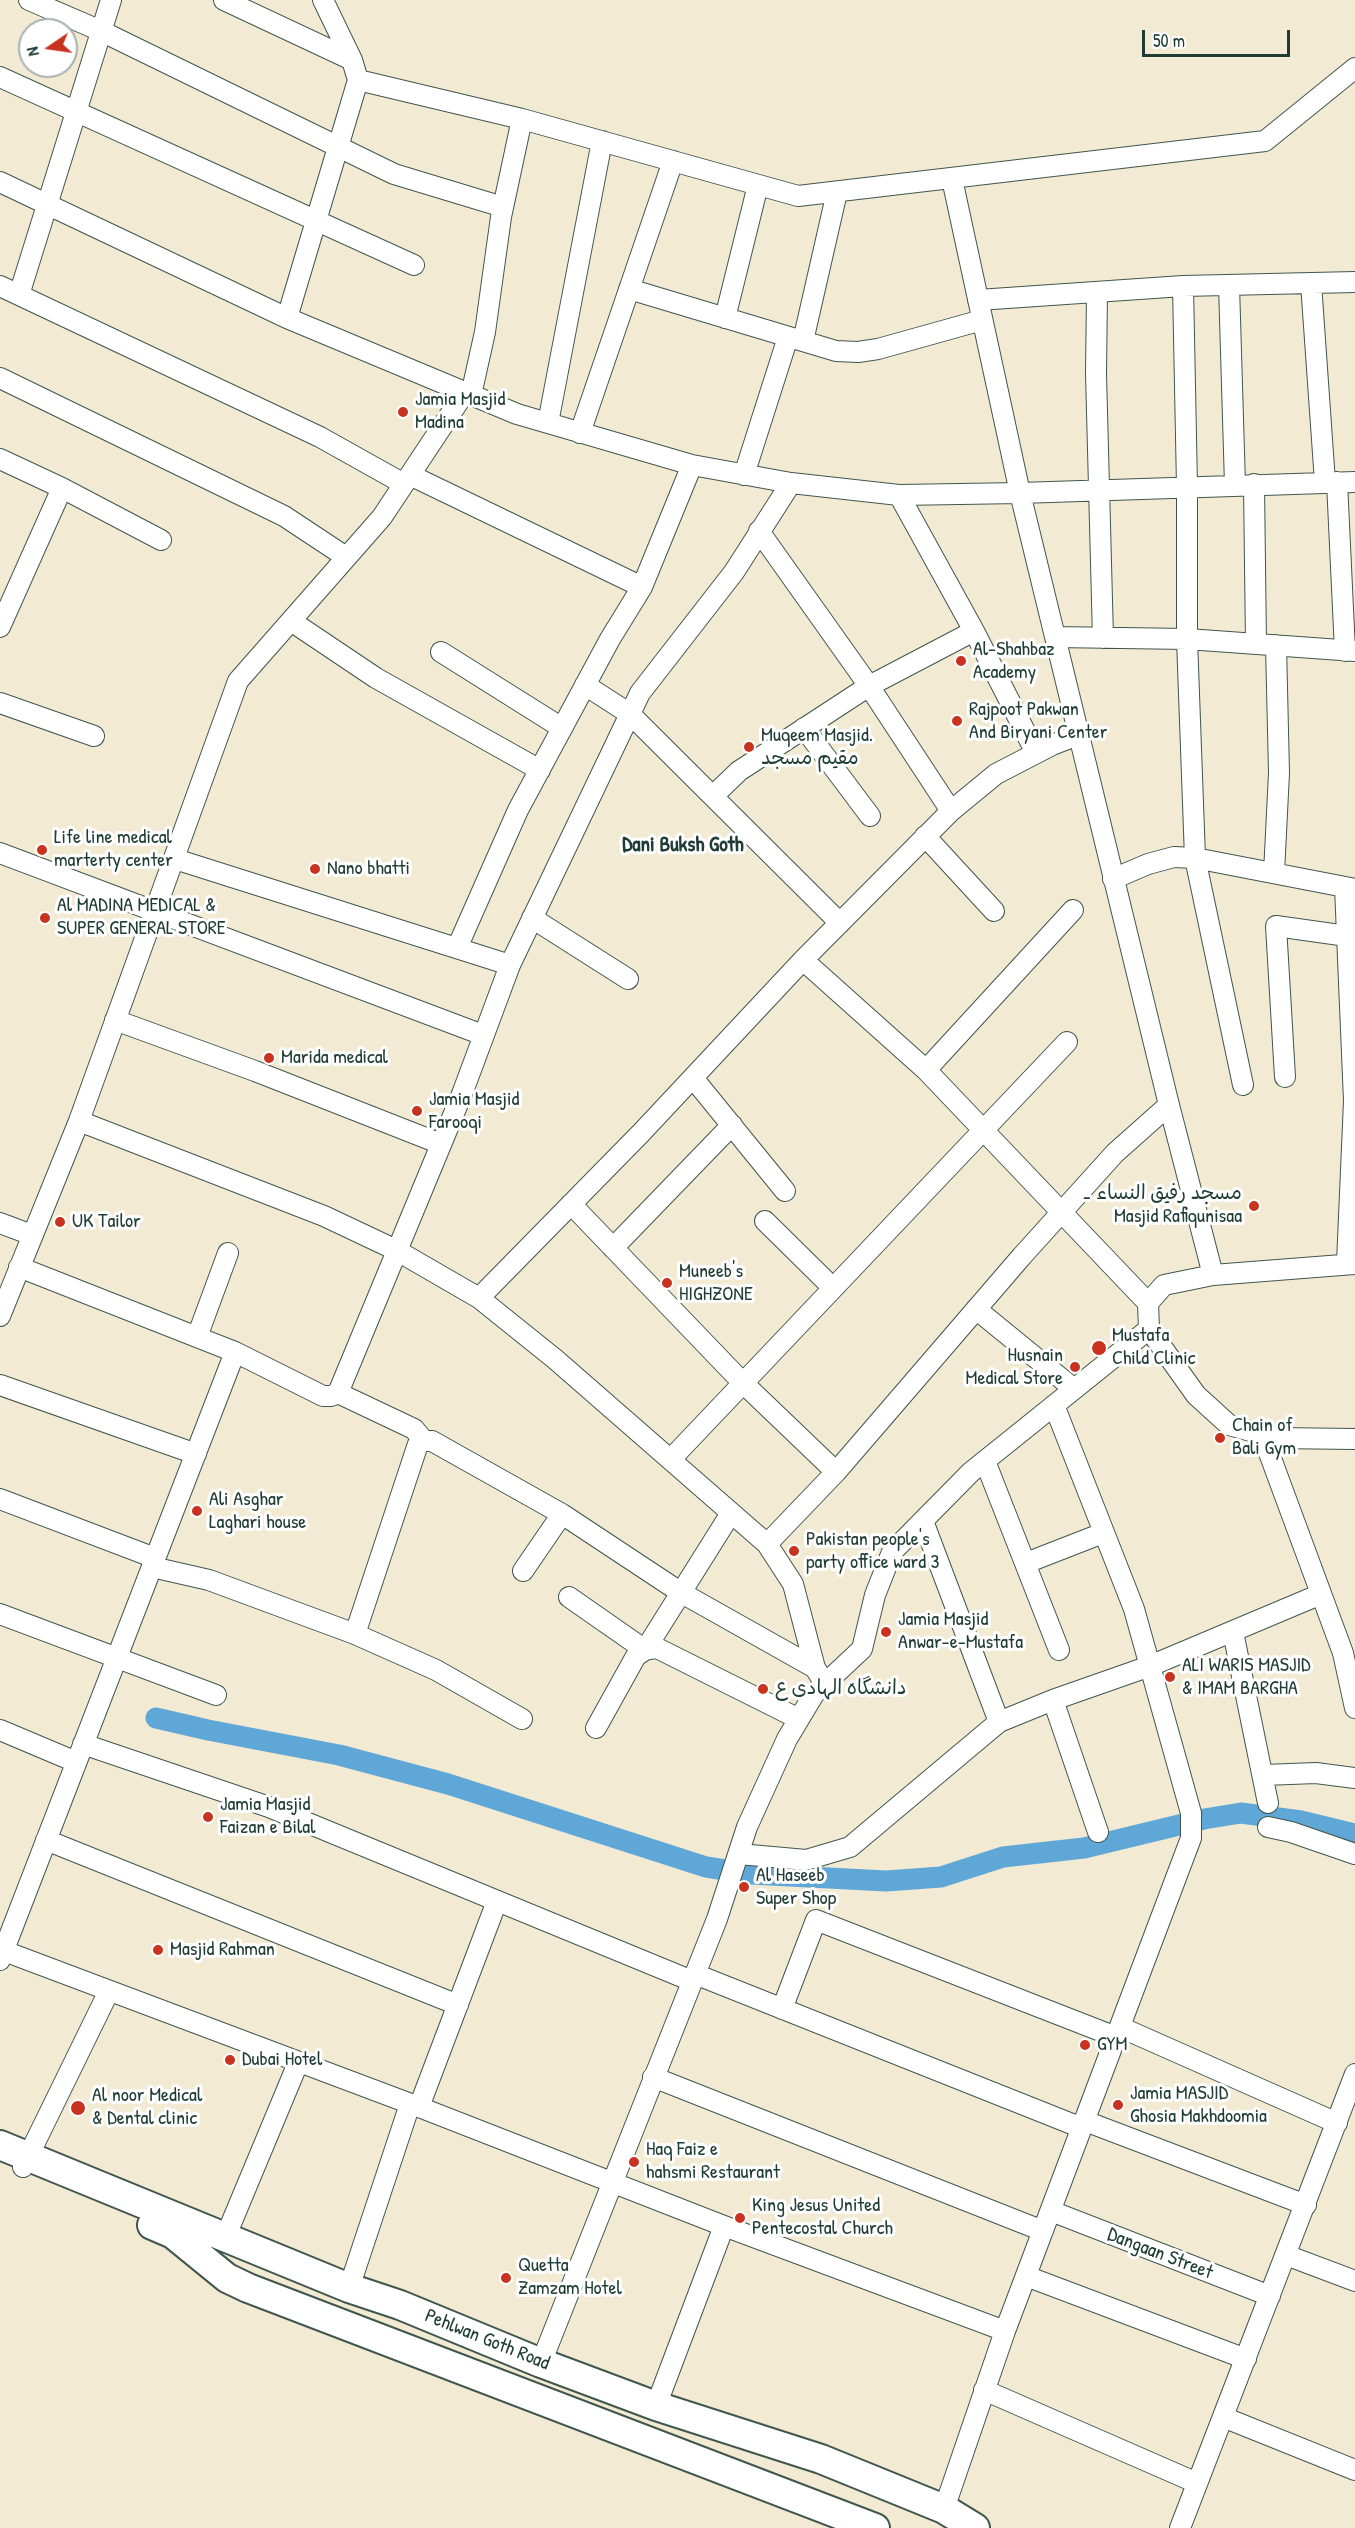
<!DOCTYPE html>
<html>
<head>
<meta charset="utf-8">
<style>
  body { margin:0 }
  #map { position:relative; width:1355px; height:2528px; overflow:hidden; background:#f3ead4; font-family:"Patrick Hand",sans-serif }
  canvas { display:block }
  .north { position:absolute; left:18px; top:18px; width:60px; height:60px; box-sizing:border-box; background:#fff; border:2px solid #a5b1ae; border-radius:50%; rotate:257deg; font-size:16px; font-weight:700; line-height:24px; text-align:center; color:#1f3d34 }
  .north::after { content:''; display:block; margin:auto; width:21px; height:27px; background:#c8321e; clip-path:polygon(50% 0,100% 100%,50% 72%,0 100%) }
  .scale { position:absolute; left:1142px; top:30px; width:148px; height:27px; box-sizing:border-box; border:3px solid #1f3d34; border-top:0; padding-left:8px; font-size:18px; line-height:21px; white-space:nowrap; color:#1f3d34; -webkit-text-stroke:4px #fff; paint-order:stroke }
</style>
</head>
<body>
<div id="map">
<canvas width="1355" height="2528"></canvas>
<div class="north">N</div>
<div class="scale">50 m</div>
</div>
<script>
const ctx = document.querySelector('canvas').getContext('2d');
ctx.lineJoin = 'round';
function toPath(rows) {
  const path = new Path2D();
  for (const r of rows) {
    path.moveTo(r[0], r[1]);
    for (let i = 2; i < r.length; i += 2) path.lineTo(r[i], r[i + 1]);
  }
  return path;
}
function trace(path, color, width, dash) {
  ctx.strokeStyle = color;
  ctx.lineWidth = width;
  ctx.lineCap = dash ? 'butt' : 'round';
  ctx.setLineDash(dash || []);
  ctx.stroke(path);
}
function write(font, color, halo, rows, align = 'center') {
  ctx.font = font + ' "Patrick Hand","Playpen Sans Arabic",sans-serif';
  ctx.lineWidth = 6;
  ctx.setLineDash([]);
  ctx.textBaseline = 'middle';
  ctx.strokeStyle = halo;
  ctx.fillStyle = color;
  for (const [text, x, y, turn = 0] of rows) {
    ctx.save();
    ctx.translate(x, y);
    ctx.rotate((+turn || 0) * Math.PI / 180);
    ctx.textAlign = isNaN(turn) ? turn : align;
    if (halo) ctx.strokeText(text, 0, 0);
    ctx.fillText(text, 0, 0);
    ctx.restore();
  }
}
trace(toPath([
  [156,1718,208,1730,339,1755,448,1784,706,1867,751,1874,886,1881,941,1877,1003,1857,1084,1848,1204,1819,1241,1813,1301,1821,1355,1834]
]), '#5ea7d6', 21);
const minor = toPath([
  [29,0,101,31,394,174,503,207],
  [224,0,352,60],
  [0,77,414,265],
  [358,80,522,119,798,196,1265,141,1355,68],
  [952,179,1020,493,1169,1105,1213,1275],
  [0,182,287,318,517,414,692,465,791,483,899,495,1020,493,1355,482],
  [1311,283,1325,482],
  [1229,285,1235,485],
  [0,286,320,437,404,484],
  [1183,286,1187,487,1187,639,1195,858,1243,1085],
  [629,289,836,351,858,352,878,349,982,320],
  [1097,292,1096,374,1103,638],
  [19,295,111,0],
  [978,300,1183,286,1355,282],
  [287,318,358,80,352,60,323,0],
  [725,318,758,185],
  [803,341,837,192],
  [0,378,284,516,346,557],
  [471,395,485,332,501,217,522,119],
  [548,423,602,141],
  [580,433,673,161],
  [0,459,62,488,161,540],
  [410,475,642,587],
  [744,475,788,337],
  [1337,482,1345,651],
  [1254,484,1256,644],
  [899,495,974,631,1036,753],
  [759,531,869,686,951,811],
  [291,621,376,678,540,770],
  [0,627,62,488],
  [1055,637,1187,639,1355,651],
  [441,652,562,728],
  [585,685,630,714,840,923],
  [0,703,94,736],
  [804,728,870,816],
  [713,796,739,771,869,686,974,631],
  [925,836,994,911],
  [0,853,483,1035],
  [175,859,510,965],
  [1274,873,1279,773,1276,645],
  [1113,879,1148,864,1174,857,1195,858,1355,889],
  [1345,887,1354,1101,1347,1263],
  [532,918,628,979],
  [457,948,518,810,610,639,642,587,692,465],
  [803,960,926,1070,1148,1303],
  [115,1020,255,1071,441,1144],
  [926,1070,1073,910],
  [1285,1077,1276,926,1347,936],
  [693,1078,785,1191],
  [79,1121,324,1216,396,1250,479,1298,555,1359,767,1544,793,1584,815,1668,824,1682],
  [571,1204,742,1382,836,1472],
  [765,1221,832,1287],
  [0,1223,32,1235],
  [613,1248,732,1125],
  [19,1267,235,1352,323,1396,331,1396,338,1393,462,1094,510,965,640,693,734,572,791,483],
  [479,1298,641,1133,803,960,951,811,996,774,1052,745,1078,735],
  [976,1309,1074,1389],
  [0,1316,79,1121,238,681,382,517,465,392],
  [1149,1329,1196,1395,1229,1425,1276,1438,1355,1439],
  [197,1337,228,1253],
  [0,1385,196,1454],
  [338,1393,414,1429,424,1441],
  [1262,1434,1343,1653,1355,1708],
  [671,1459,1067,1042],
  [985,1461,1059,1650],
  [0,1499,155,1558],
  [923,1521,999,1722],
  [767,1544,836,1472,1022,1256,1115,1153,1169,1105],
  [1026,1563,1103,1533],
  [152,1567,209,1580,355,1634,436,1670,522,1719],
  [523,1571,562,1514],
  [569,1597,645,1650,731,1513],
  [0,1614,216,1695],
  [1233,1632,1268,1803],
  [355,1634,418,1444,424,1441,432,1441,562,1514,680,1592,815,1668],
  [1053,1700,1098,1832],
  [596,1728,636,1656,645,1650,657,1648,799,1719],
  [0,1730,76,1762],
  [83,1744,269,1807,692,1981],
  [1264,1775,1316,1773,1355,1778],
  [1268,1827,1291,1832,1355,1854],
  [46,1840,458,2005],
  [739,1854,806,1860,850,1847,999,1722,1053,1700,1150,1666,1321,1594],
  [4,1951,419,2107,724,2226,1005,2331],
  [0,1960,235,1352],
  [695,1974,1082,2128],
  [782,2009,816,1920,1116,2037],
  [1120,2027,1337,2123],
  [653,2077,1043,2231],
  [419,2107,497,1901],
  [1085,2121,1306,2205],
  [23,2167,109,1991],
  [1051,2211,1270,2296],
  [225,2238,298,2063],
  [1286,2255,1355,2281],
  [1026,2276,1246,2359],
  [349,2288,410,2104],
  [541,2363,717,1919,747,1827,787,1739,814,1694,862,1649,875,1595,892,1552,971,1472,1149,1329,1148,1303,1164,1285,1213,1275,1355,1264],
  [984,2390,1197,2483],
  [656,2406,724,2226],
  [1223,2417,1355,2470],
  [944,2509,1005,2331,1191,1838,1191,1813,1134,1609,1054,1405],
  [1180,2528,1355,2074]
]);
const secondary = toPath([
  [0,2145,349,2288,400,2305,541,2363,656,2406,821,2459,944,2509,975,2528],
  [152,2225,173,2234,227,2278,248,2288,875,2528]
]);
trace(minor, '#3f574c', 22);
trace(secondary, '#3f574c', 32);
trace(minor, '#fff', 20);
trace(secondary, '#fff', 28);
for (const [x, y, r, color] of [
  [403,412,6,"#c8321e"],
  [961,661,6,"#c8321e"],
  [957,721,6,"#c8321e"],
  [749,747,6,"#c8321e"],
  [42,850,6,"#c8321e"],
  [315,869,6,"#c8321e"],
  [45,918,6,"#c8321e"],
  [269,1058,6,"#c8321e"],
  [417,1111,6,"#c8321e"],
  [1254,1206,6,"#c8321e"],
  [60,1222,6,"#c8321e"],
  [667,1283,6,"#c8321e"],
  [1099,1348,8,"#c8321e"],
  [1075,1367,6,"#c8321e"],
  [1220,1438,6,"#c8321e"],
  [197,1511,6,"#c8321e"],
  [794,1551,6,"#c8321e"],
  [886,1632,6,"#c8321e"],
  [1170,1677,6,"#c8321e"],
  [763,1689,6,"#c8321e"],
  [208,1817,6,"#c8321e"],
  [744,1887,6,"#c8321e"],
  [158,1950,6,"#c8321e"],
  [1085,2045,6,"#c8321e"],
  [230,2060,6,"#c8321e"],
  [1118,2105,6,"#c8321e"],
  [78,2108,8,"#c8321e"],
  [634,2162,6,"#c8321e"],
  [740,2218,6,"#c8321e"],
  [506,2278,6,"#c8321e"]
]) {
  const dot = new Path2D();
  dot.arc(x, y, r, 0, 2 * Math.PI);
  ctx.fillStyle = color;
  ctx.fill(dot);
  trace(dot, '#fff', 2);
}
write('20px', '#1f3d34', '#fff', [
  ["Jamia Masjid",415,400],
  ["Madina",415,423],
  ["Al-Shahbaz",973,650],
  ["Academy",973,673],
  ["Rajpoot Pakwan",969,710],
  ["And Biryani Center",969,733],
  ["Muqeem Masjid.",761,736],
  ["مقیم مسجد",761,759],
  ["Life line medical",54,838],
  ["marterty center",54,861],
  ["Nano bhatti",327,869],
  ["Al MADINA MEDICAL &",57,906],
  ["SUPER GENERAL STORE",57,929],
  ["Marida medical",281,1058],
  ["Jamia Masjid",429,1100],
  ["Farooqi",429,1123],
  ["مسجد رفیق النساء ۔",1242,1194,"right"],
  ["Masjid Rafiqunisaa",1242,1217,"right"],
  ["UK Tailor",72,1222],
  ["Muneeb's",679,1272],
  ["HIGHZONE",679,1295],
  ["Mustafa",1112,1336],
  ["Child Clinic",1112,1359],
  ["Husnain",1063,1356,"right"],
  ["Medical Store",1063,1379,"right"],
  ["Chain of",1232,1426],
  ["Bali Gym",1232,1449],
  ["Ali Asghar",209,1500],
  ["Laghari house",209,1523],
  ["Pakistan people's",806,1540],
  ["party office ward 3",806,1563],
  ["Jamia Masjid",898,1620],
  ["Anwar-e-Mustafa",898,1643],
  ["ALI WARIS MASJID",1182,1666],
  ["& IMAM BARGHA",1182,1689],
  ["دانشگاہ الہادی ع",775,1689],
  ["Jamia Masjid",220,1805],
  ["Faizan e Bilal",220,1828],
  ["Al Haseeb",756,1876],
  ["Super Shop",756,1899],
  ["Masjid Rahman",170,1950],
  ["GYM",1097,2045],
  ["Dubai Hotel",242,2060],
  ["Jamia MASJID",1130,2094],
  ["Ghosia Makhdoomia",1130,2117],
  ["Al noor Medical",92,2096],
  ["& Dental clinic",92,2119],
  ["Haq Faiz e",646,2150],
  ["hahsmi Restaurant",646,2173],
  ["King Jesus United",752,2206],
  ["Pentecostal Church",752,2229],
  ["Quetta",518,2266],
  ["Zamzam Hotel",518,2289]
], 'left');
write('20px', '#1f3d34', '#fff', [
  ["Dangaan Street",1160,2254,21],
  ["Pehlwan Goth Road",487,2340,22]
]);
write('bold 21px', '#1f3d34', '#fff', [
  ["Dani Buksh Goth",683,845]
]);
</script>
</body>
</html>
